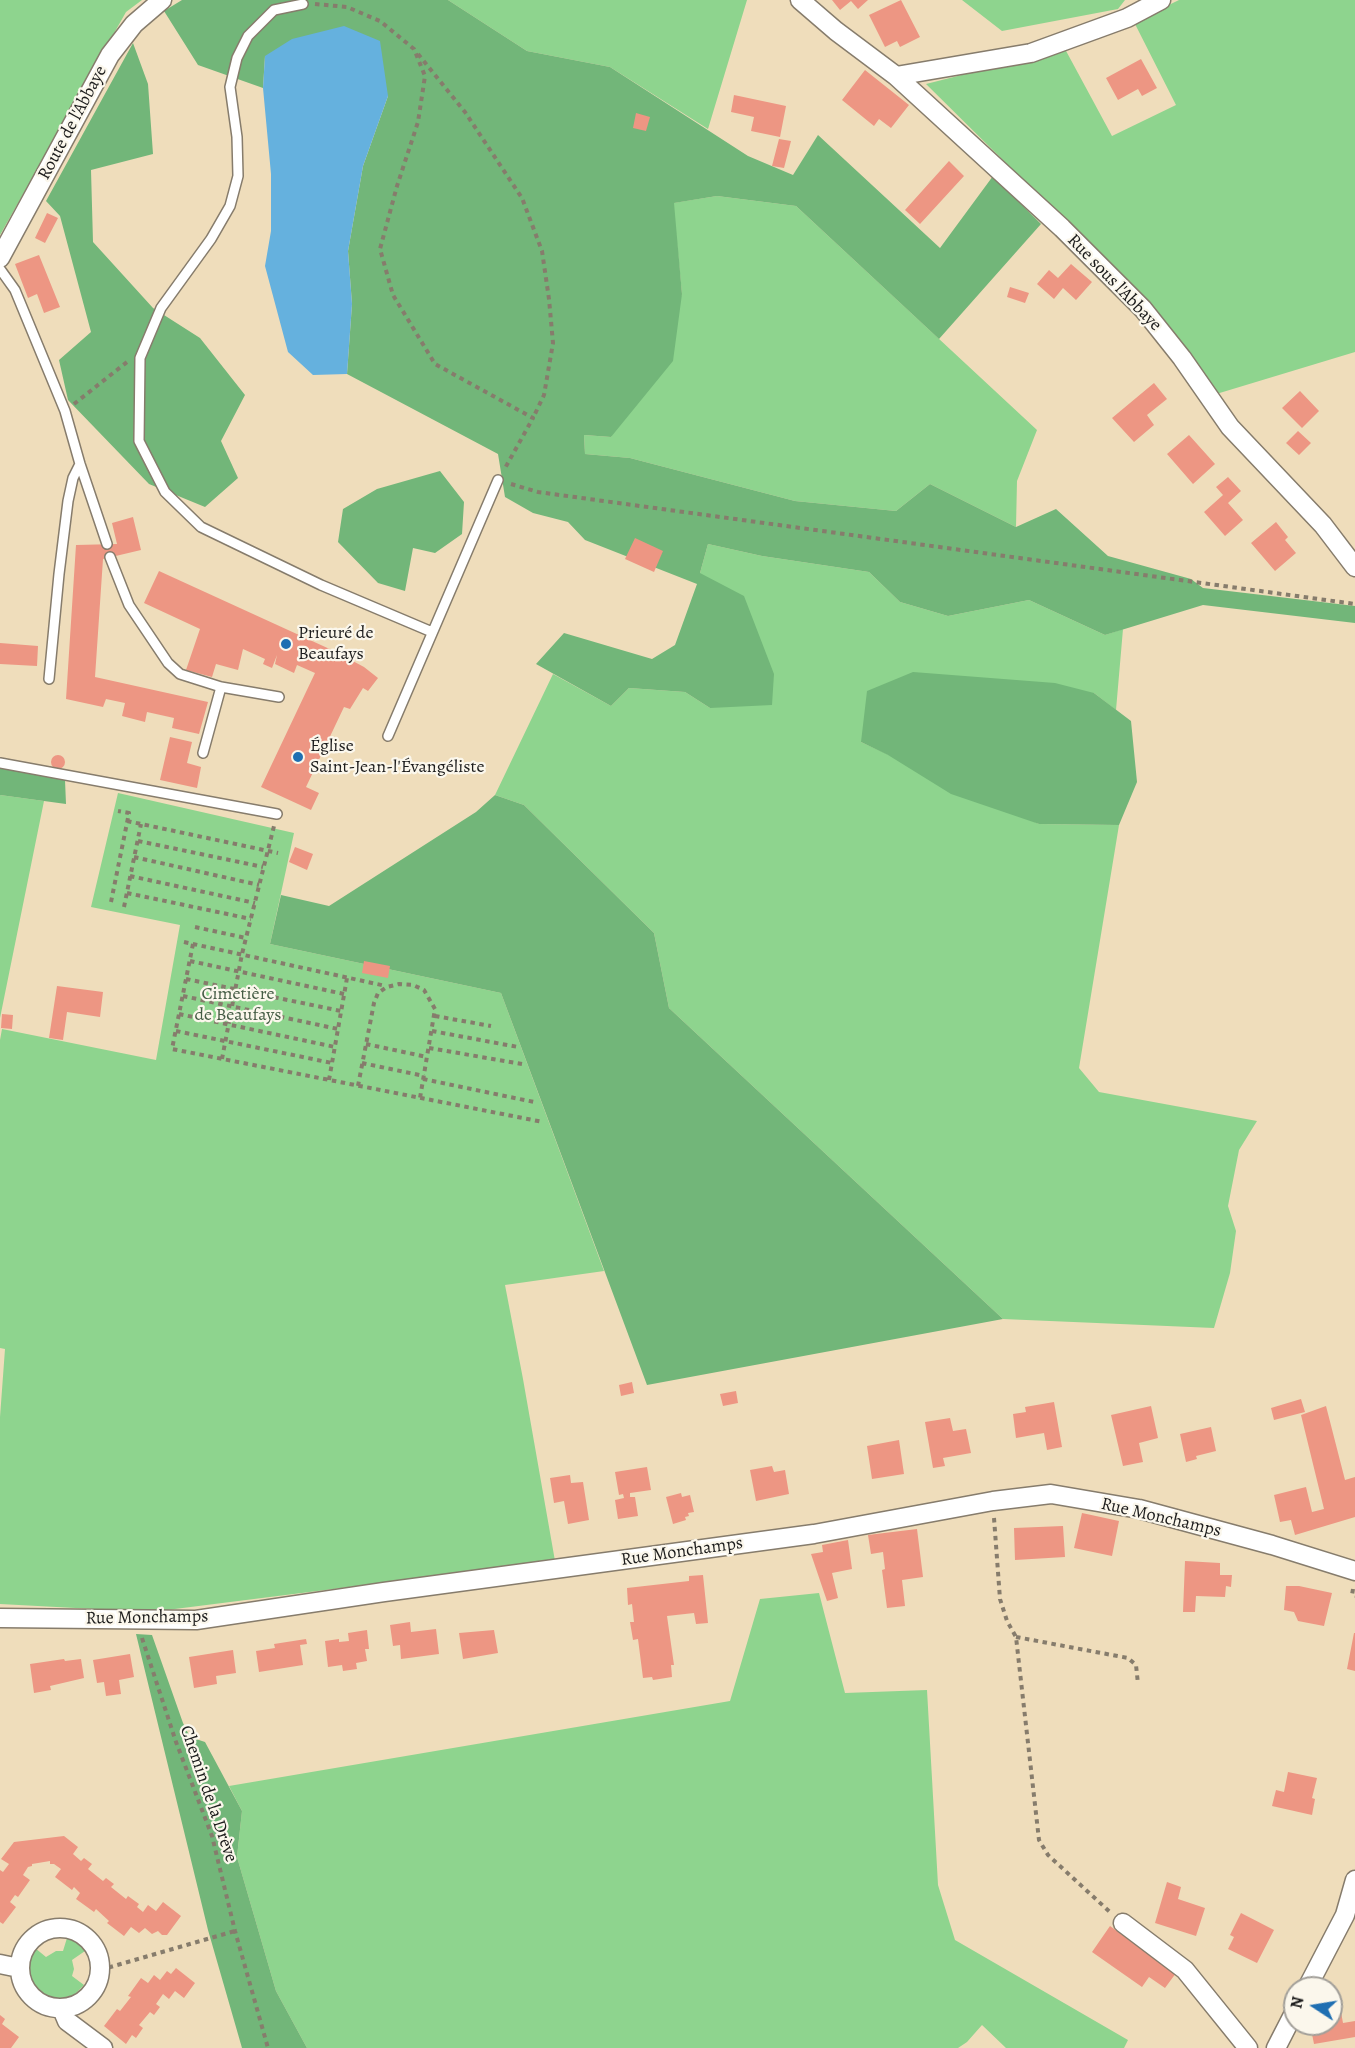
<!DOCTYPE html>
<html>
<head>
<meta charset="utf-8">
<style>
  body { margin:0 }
  #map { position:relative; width:1355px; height:2048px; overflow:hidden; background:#efddbb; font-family:Alegreya,serif }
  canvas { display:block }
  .north { position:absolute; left:1283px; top:1976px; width:60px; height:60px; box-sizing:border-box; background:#fbf7ec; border:2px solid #a29f99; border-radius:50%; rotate:282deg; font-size:16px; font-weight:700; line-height:24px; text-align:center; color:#1c1c1c }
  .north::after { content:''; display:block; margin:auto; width:21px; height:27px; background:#1f6fb2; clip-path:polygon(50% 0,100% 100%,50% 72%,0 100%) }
</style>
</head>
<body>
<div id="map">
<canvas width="1355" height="2048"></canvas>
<div class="north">N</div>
</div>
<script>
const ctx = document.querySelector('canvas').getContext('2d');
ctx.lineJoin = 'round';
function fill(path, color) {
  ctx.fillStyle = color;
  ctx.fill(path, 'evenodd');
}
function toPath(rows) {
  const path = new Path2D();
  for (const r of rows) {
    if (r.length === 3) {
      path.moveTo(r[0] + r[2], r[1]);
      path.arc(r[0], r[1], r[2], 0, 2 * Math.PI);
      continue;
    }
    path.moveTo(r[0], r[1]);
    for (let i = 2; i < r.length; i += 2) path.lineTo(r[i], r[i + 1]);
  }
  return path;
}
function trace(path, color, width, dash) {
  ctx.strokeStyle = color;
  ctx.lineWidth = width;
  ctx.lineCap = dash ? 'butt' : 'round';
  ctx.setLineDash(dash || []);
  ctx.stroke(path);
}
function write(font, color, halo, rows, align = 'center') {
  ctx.font = font + ' Alegreya,serif';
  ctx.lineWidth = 4.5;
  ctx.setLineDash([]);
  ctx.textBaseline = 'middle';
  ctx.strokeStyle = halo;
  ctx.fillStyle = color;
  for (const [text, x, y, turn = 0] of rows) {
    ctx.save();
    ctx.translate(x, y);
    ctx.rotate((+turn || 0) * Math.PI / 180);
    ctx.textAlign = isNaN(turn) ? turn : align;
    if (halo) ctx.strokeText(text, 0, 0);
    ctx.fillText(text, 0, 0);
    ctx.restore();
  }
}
fill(toPath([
  [0,0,142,0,126,12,0,235],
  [448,0,747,0,708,129,610,67,527,51],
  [962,0,1125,0,1118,9,1002,31],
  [1179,0,1355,0,1355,352,1213,395,1107,263,926,84,1065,49,1112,136,1176,105,1134,22],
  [717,196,796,206,1037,430,1017,481,1016,527,930,484,896,511,795,501,630,458,585,454,584,435,611,437,682,294,673,203],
  [708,544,762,556,869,572,900,602,948,616,1029,600,1105,635,1123,629,1116,710,1094,693,861,742,1039,824,1119,825,1079,1068,1099,1092,1257,1121,1239,1150,1228,1206,1236,1231,1230,1273,1214,1328,1003,1319,669,1008,654,933,524,805,495,795,553,674,611,706,629,688,685,692,710,708,700,573],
  [118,793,294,833,270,944,501,993,604,1271,505,1285,523,1379,555,1561,151,1612,0,1604,0,1417,5,1349,0,1348,0,1040,2,1029,156,1060,180,925,91,907],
  [0,795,44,801,0,1018],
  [819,1593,845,1693,927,1690,938,1885,955,1940,1128,2040,1124,2048,1006,2048,982,2025,967,2042,958,2048,307,2048,276,1991,237,1857,242,1811,229,1786,730,1701,760,1599],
  [67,1938,78,1943,85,1951,72,1960,74,1969,72,1976,84,1985,74,1995,62,1998,52,1998,45,1995,33,1984,28,1969,29,1959,35,1948,46,1957,56,1951,63,1951]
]), '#8ed48e');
fill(toPath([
  [182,0,448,0,527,51,610,67,748,156,793,175,818,135,940,248,993,176,1041,224,939,339,796,206,717,196,674,203,682,294,673,361,611,437,584,435,585,454,630,458,795,501,896,511,930,484,1016,527,1056,509,1108,556,1191,579,1203,588,1355,606,1355,623,1203,605,1105,635,1029,600,948,616,900,602,869,572,762,556,708,544,700,573,744,596,774,674,772,705,710,708,685,692,629,688,611,706,536,664,564,633,652,659,675,645,697,584,585,540,568,522,533,513,505,497,498,454,347,374,352,304,348,251,363,166,388,96,265,56,263,88,198,65,164,11],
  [133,43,148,84,153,154,91,170,93,242,153,308,200,338,245,395,221,441,238,478,205,507,149,484,68,400,59,360,91,332,60,216,46,201],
  [440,471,464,502,462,534,435,553,413,548,405,591,378,583,338,542,343,509,377,489],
  [913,672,1055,683,1094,693,1131,721,1137,782,1119,825,1039,824,951,794,888,755,861,742,867,691],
  [0,767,65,780,66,804,0,795],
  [495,795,524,805,654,933,669,1008,1003,1319,647,1385,501,993,270,944,281,895,329,906,476,812],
  [136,1634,152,1635,183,1723,190,1737,205,1742,242,1811,237,1857,276,1991,307,2048,242,2048,208,1930]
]), '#72b679');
fill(toPath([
  [344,26,380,41,388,96,363,166,348,251,352,304,347,374,313,375,288,352,265,266,271,231,271,174,263,88,265,56,292,39]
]), '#65b1de');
fill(toPath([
  [832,0,868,0,858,9,851,1,840,10],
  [901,0,920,37,900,47,897,41,885,47,869,15],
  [1141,59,1157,88,1142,96,1138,89,1118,100,1106,78],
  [865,70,909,105,891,128,879,119,874,126,842,100],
  [734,95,786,106,780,137,751,131,754,117,731,112],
  [636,113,650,117,646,131,633,128],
  [779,139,791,141,784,168,772,166],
  [949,161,964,176,920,224,905,210],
  [47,213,58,218,45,243,35,238],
  [39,255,60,307,44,313,37,294,28,298,15,264],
  [1071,264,1092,282,1076,300,1063,288,1054,299,1037,284,1049,270,1058,278],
  [1010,287,1029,293,1025,303,1007,297],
  [1154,383,1167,399,1147,415,1154,425,1134,442,1112,418],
  [1300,391,1319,411,1302,428,1282,408],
  [1298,431,1311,443,1299,455,1286,443],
  [1189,435,1215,464,1193,484,1167,454],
  [1228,477,1241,491,1228,503,1243,520,1225,536,1204,512,1223,495,1216,487],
  [133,517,141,550,103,559,95,677,208,702,199,734,172,728,174,718,147,712,145,722,122,716,125,703,106,699,103,707,66,699,76,545,117,544,112,523],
  [1276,522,1288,537,1285,540,1296,553,1275,571,1251,543],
  [635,538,663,551,654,572,625,559],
  [159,571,334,651,364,667,378,678,368,691,363,688,350,709,344,707,306,787,319,793,311,810,261,787,315,673,297,665,294,673,275,664,277,655,272,668,263,664,265,659,243,649,238,670,216,664,212,677,186,670,200,629,144,603],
  [0,643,38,646,37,666,0,664],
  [170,737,192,742,187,763,201,767,197,788,160,780],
  [58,762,7],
  [295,847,313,854,307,870,289,862],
  [364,961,390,966,388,978,362,973],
  [57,986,103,992,100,1017,67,1012,63,1040,49,1038],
  [2,1014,13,1015,12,1029,1,1028],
  [632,1382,634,1393,621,1396,619,1385],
  [736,1391,738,1403,723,1406,720,1394],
  [1301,1399,1305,1412,1274,1420,1271,1408],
  [1054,1402,1062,1447,1047,1450,1044,1433,1016,1438,1013,1414,1026,1412,1025,1407],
  [1151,1406,1158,1438,1139,1443,1143,1462,1123,1466,1111,1415],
  [1326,1406,1345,1480,1355,1477,1355,1517,1295,1535,1291,1520,1280,1522,1274,1495,1306,1487,1312,1512,1324,1509,1301,1415],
  [950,1418,953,1431,966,1429,971,1453,943,1458,945,1466,933,1468,925,1422],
  [1211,1427,1216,1451,1196,1456,1197,1459,1186,1462,1180,1434],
  [899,1440,904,1474,872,1479,867,1446],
  [772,1466,774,1472,785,1470,789,1494,756,1501,750,1470],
  [647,1467,651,1490,630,1493,630,1497,635,1497,638,1516,618,1519,615,1500,624,1498,623,1494,619,1495,615,1472],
  [570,1475,571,1483,583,1482,589,1520,568,1524,564,1501,554,1503,550,1478],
  [681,1493,682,1497,690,1495,694,1512,688,1513,689,1516,685,1517,686,1520,673,1524,666,1497],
  [1082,1513,1119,1521,1112,1556,1074,1548],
  [1063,1526,1065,1557,1015,1560,1014,1528],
  [917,1529,923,1577,902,1580,905,1606,887,1608,882,1570,885,1569,883,1552,871,1554,868,1535],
  [848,1540,852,1569,832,1573,838,1598,827,1601,811,1554,823,1552,822,1545],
  [1185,1561,1220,1563,1220,1575,1232,1575,1231,1587,1226,1586,1225,1597,1196,1596,1195,1612,1183,1612],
  [703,1575,708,1623,696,1624,694,1613,667,1616,674,1665,671,1665,672,1677,653,1680,652,1677,643,1678,638,1639,633,1640,630,1622,634,1622,632,1604,628,1605,627,1588,689,1581,689,1576],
  [1286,1586,1299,1586,1332,1593,1324,1626,1298,1621,1294,1612,1284,1610],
  [410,1622,411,1632,436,1629,439,1654,401,1659,400,1645,393,1646,390,1625],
  [367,1630,369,1649,365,1649,367,1661,356,1663,357,1669,343,1671,342,1665,328,1667,325,1641,339,1639,339,1642,349,1641,348,1633],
  [494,1630,498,1653,463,1659,459,1633],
  [1354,1633,1355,1633,1355,1671,1347,1669],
  [306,1639,307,1644,300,1645,303,1665,259,1672,256,1651,275,1648,274,1644],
  [233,1650,236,1673,216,1676,217,1684,194,1688,189,1657],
  [130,1654,134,1677,119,1680,121,1694,106,1696,104,1682,97,1683,93,1660],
  [64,1659,65,1661,81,1659,84,1678,50,1686,51,1690,34,1693,30,1664],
  [1288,1772,1317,1778,1312,1798,1315,1799,1312,1815,1272,1806,1276,1790,1284,1792],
  [64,1836,78,1847,73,1854,81,1861,84,1858,92,1864,88,1869,103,1881,106,1878,114,1884,111,1887,126,1899,128,1896,139,1904,137,1907,143,1912,148,1905,156,1911,163,1902,181,1916,167,1935,162,1935,158,1931,152,1934,145,1928,139,1933,131,1927,124,1936,107,1923,109,1921,96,1909,94,1912,76,1899,80,1893,74,1887,72,1890,55,1877,61,1869,54,1864,50,1864,50,1861,32,1864,32,1866,28,1867,23,1875,30,1880,18,1897,15,1895,10,1902,16,1907,3,1924,0,1922,0,1870,3,1872,9,1864,1,1859,14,1842],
  [1167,1882,1181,1887,1178,1899,1205,1908,1196,1936,1155,1923],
  [1241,1913,1274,1930,1257,1963,1228,1949,1234,1937,1230,1935],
  [1110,1926,1176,1973,1165,1988,1149,1977,1142,1987,1092,1952],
  [176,1968,195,1983,184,1998,175,1991,169,1999,163,1994,156,2004,160,2007,154,2015,150,2012,139,2025,143,2028,136,2038,132,2035,126,2044,104,2026,117,2009,120,2011,131,1997,128,1996,141,1978,148,1983,154,1975,160,1980,167,1971,171,1974],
  [1339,2001,1343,2023,1355,2021,1355,2037,1314,2044,1311,2029,1331,2024,1331,2002],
  [0,2015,5,2019,2,2024,19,2037,11,2048,0,2048]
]), '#ed9683');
const lane = toPath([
  [303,4,274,10,248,36,237,58,230,87,237,137,238,176,230,206,211,239,161,308,140,358,139,441,165,492,201,527,321,585,432,632],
  [0,269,15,290,65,411,80,464,107,544],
  [110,557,129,605,168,663,180,674,221,687,279,697],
  [49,679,59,574,68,501,73,478,80,464],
  [388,736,498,480],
  [203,753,221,687],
  [0,763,277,814]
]);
const street = toPath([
  [800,0,836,31,896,76,1062,228,1143,309,1182,358,1230,427,1323,525,1355,567],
  [896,76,1031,53,1127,18,1161,0],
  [0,258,110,55,134,24,162,0],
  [0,1618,196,1620,384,1592,814,1534,993,1501,1051,1494,1139,1509,1272,1545,1355,1571],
  [1123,1923,1185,1970,1248,2048],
  [60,1968,40],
  [0,1964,19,1968],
  [1307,1988,1345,1915,1355,1880],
  [62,2009,67,2021,103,2048],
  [1276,2048,1295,2011]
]);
trace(lane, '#867c6c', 12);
trace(street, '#867c6c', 21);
trace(toPath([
  [315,4,347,7,380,21,414,49,425,76,418,122,397,186,380,249,393,295,435,364,533,418,504,470],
  [418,54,465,112,522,198,542,251,549,299,553,343,544,395,533,418],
  [74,404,127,362],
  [511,484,538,492,1355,604],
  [127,821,278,853],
  [138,841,263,867],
  [134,857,259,885],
  [130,876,255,903],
  [127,893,251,919],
  [111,902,129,813,118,811],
  [124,907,141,824],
  [195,927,246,938],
  [184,942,386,986],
  [193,944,172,1049,543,1122],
  [190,961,344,994],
  [186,979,341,1011],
  [183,996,338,1029],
  [179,1014,335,1047],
  [435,1016,491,1026],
  [176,1031,332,1063],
  [432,1031,518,1047],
  [366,1044,427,1057],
  [429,1048,522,1064],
  [222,1059,242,954,274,826],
  [362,1063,424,1076],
  [423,1079,534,1102],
  [329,1080,347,978],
  [358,1086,374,1003,378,993,387,987,399,984,413,985,424,990,435,1009,420,1098],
  [994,1518,1000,1599,1007,1621,1016,1637,1039,1840,1048,1855,1111,1913],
  [1353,1589,1352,1595,1355,1596],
  [1016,1637,1128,1658,1136,1665,1138,1684],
  [142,1638,176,1742,212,1836,235,1931,268,2048],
  [100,1970,235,1931]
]), '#867c6c', 4, [4.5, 4.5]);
trace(lane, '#fff', 9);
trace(street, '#fff', 18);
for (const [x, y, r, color] of [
  [286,644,6,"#1f6fb2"],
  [298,757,6,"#1f6fb2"]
]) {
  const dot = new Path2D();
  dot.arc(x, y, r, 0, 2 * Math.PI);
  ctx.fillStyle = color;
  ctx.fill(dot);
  trace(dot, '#fbf7ec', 2);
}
write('18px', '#1c1c1c', '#fbf7ec', [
  ["Route de l'Abbaye",73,123,-62],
  ["Rue sous l'Abbaye",1114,283,46],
  ["Rue Monchamps",1161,1518,13],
  ["Rue Monchamps",682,1552,-8],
  ["Rue Monchamps",147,1618,-1],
  ["Chemin de la Drève",208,1794,71]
]);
write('18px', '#1c1c1c', '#fbf7ec', [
  ["Prieuré de",298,634],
  ["Beaufays",298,655],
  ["Église",310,747],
  ["Saint-Jean-l'Évangéliste",310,768]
], 'left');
write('18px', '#445c44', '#fbf7ec', [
  ["Cimetière",238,995],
  ["de Beaufays",238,1016]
]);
</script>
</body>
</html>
